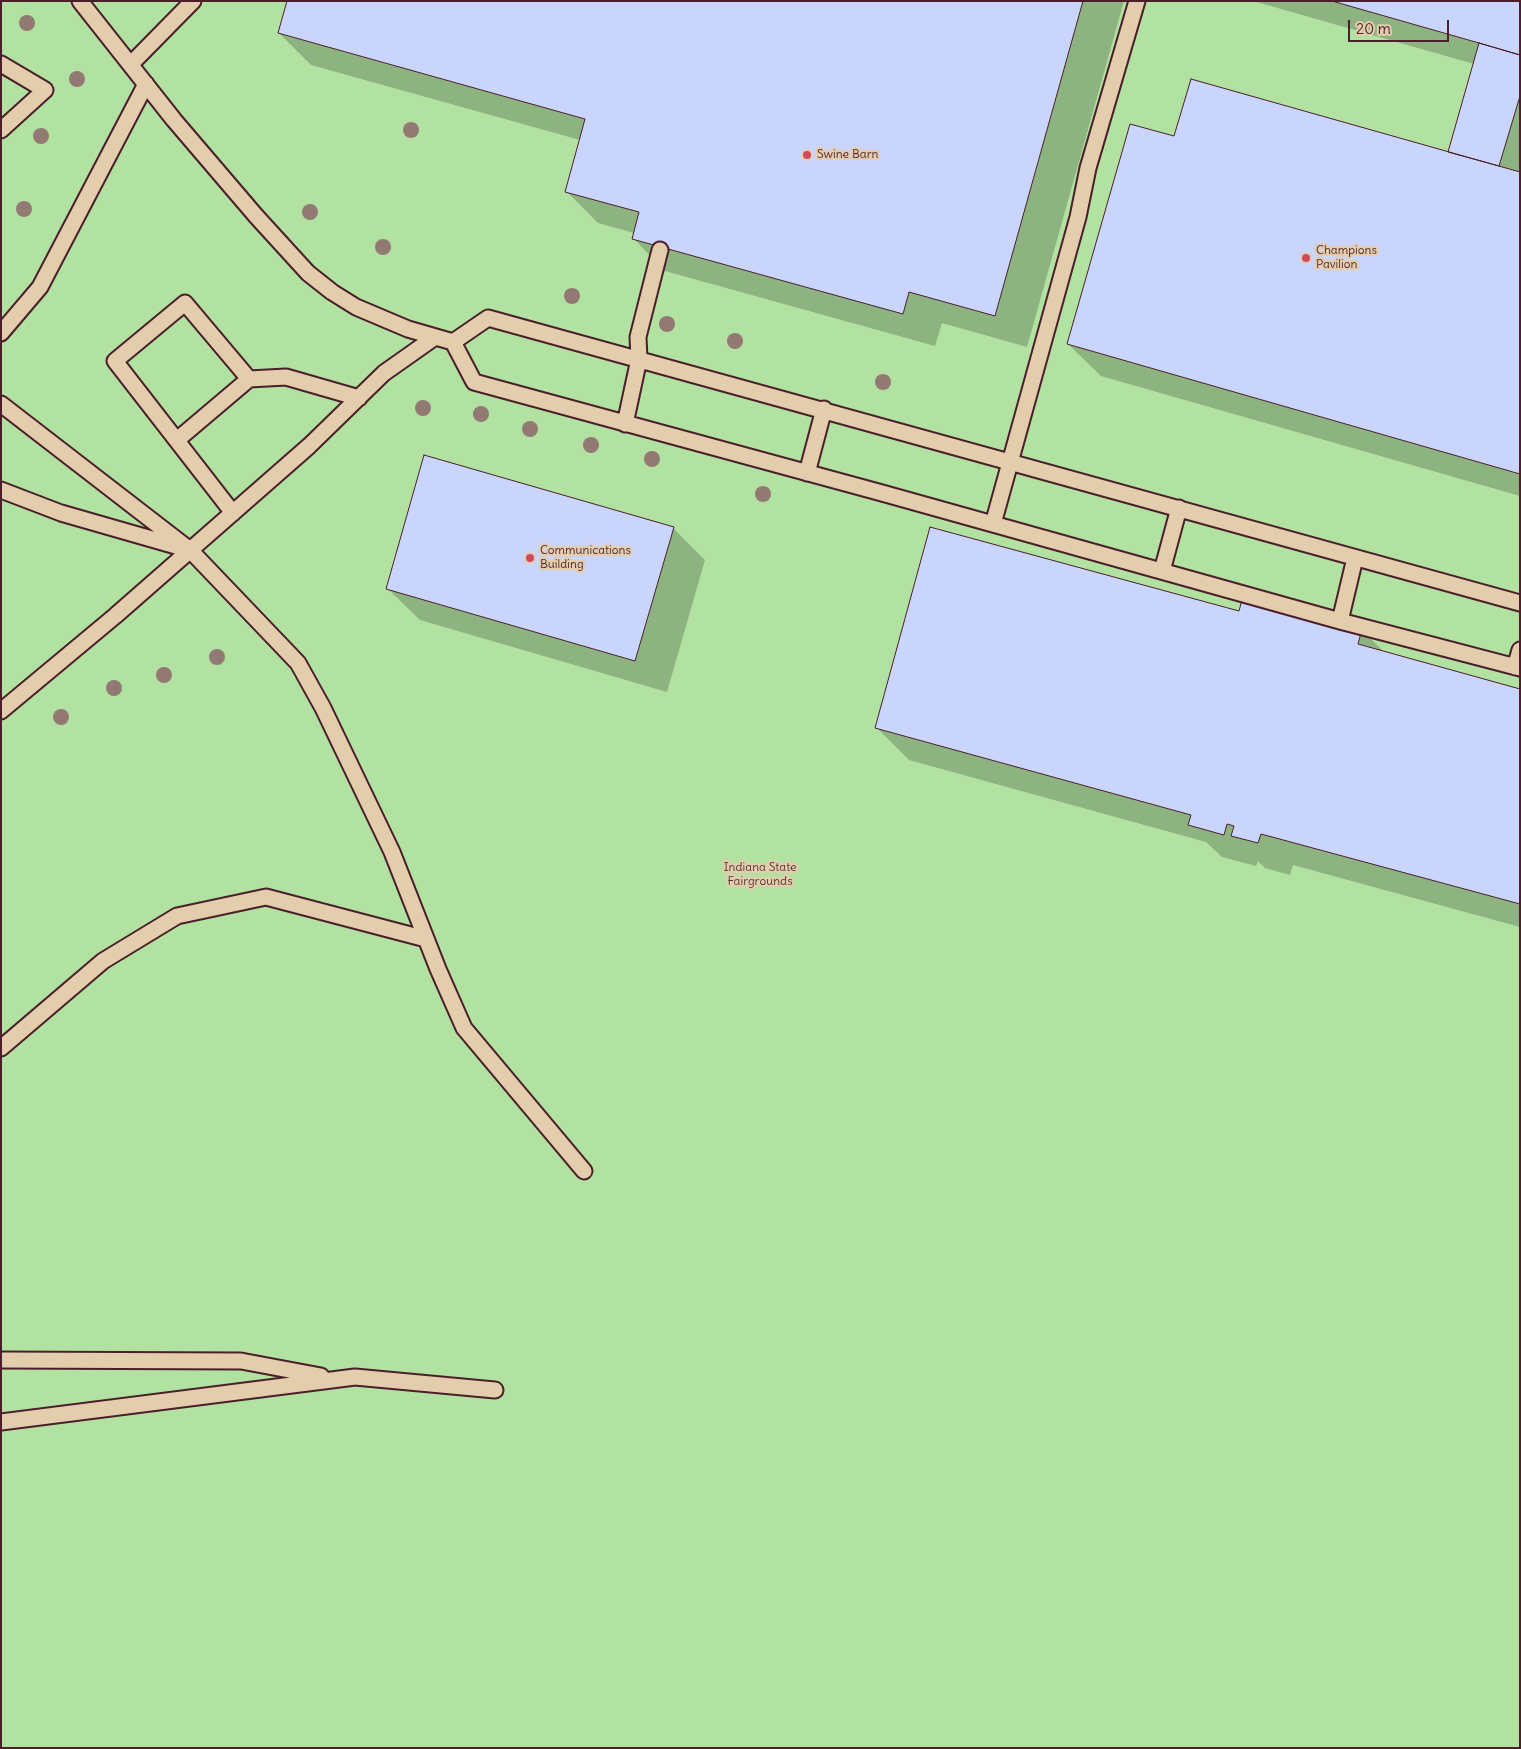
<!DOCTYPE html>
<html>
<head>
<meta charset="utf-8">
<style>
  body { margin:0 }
  #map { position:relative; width:1521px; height:1749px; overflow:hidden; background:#decfbc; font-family:Delius,sans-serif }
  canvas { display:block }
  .frame { position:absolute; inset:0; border:2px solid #4a1f2b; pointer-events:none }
  .scale { position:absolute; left:1348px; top:20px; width:101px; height:22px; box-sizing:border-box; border:2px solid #4a1f2b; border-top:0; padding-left:6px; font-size:15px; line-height:18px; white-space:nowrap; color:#4a1f2b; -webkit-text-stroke:4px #e3cdac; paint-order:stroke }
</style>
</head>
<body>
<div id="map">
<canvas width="1521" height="1749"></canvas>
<div class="frame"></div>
<div class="scale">20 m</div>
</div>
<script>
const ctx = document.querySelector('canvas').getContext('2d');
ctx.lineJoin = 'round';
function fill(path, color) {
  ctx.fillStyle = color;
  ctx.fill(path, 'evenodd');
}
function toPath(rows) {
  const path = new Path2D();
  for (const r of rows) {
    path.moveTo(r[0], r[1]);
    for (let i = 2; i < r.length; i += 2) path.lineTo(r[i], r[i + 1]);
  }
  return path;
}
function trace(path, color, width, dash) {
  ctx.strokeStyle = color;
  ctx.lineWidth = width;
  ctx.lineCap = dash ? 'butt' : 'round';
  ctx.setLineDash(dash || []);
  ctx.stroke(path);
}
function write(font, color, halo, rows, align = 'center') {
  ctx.font = font + ' Delius,sans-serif';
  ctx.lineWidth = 4.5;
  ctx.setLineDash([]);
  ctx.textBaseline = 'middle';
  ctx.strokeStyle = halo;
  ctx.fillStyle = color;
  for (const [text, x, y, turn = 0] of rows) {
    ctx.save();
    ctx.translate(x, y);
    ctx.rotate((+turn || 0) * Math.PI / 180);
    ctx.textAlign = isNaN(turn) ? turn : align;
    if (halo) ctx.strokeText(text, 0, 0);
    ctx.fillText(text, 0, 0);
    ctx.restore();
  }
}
fill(toPath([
  [1,1,1520,1,1520,1748,1,1748]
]), '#b1e2a1');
fill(toPath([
  [288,1,1124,1,1027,347,942,323,935,346,665,271,633,238,634,233,598,223,566,191,580,140,311,65,279,33],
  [1253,1,1520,1,1520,496,1101,376,1068,344,1175,138,1452,155,1474,64],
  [673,528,705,560,667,692,420,620,387,588],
  [1240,613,1362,630,1385,653,1520,690,1520,927,1293,865,1290,875,1265,868,1258,861,1256,866,1222,857,1206,842,909,760,877,728]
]), '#0003');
const building = toPath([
  [287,1,1083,1,995,316,909,292,903,314,632,239,639,212,565,192,585,119,278,33,287,1],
  [1332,1,1520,1,1520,55,1479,43,1332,1],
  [1479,43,1520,55,1520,96,1499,166,1448,152,1479,43],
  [1191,79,1520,172,1520,474,1067,344,1130,124,1174,136,1191,79],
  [424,455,674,527,635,661,386,589,424,455],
  [930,527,1239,611,1243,596,1362,629,1358,644,1520,689,1520,904,1261,834,1258,843,1231,836,1234,826,1227,824,1224,835,1188,825,1191,815,875,728,930,527]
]);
fill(building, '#cad5fd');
trace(building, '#4a1f2b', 1);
const lane = toPath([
  [80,1,174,120,256,216,308,273,332,292,356,307,408,329,453,342,474,382,882,493,1340,621,1520,668],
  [1,64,45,90,1,130],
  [131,64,193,1],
  [1,333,40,287,146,84],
  [453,342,488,318,1520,603],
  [1,404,190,550,61,513,1,490],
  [625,424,639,359,638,337,660,250],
  [177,440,249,379],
  [807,473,824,409],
  [233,513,115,361,185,303,249,379,286,377,359,398],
  [993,524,1078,217,1088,168,1137,1],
  [190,550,298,663,323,708,392,852,438,969,464,1028,584,1171],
  [1162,571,1179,508],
  [1340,621,1355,558],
  [1515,667,1520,650],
  [1,711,115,616,309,446,384,373,435,337],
  [1,1048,103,961,177,916,266,897,426,939],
  [1,1360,241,1361,321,1376],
  [1,1422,355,1377,495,1390]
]);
trace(lane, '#4a1f2b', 19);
trace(lane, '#e3cdac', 15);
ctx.fillStyle = '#927973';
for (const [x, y] of [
  [27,23],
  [77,79],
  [411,130],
  [41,136],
  [24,209],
  [310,212],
  [383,247],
  [572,296],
  [667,324],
  [735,341],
  [883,382],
  [423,408],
  [481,414],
  [530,429],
  [591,445],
  [652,459],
  [763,494],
  [217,657],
  [164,675],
  [114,688],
  [61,717]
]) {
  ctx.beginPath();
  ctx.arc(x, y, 8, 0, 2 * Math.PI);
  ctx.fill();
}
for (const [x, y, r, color] of [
  [807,155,5,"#d1495b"],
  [1306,258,5,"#d1495b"],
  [530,558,5,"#d1495b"]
]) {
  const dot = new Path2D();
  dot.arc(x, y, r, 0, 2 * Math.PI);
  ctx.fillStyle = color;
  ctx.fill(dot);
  trace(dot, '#e3cdac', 2);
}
write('12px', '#4a1f2b', '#e3cdac', [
  ["Swine Barn",817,155],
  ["Champions",1316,251],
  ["Pavilion",1316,265],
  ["Communications",540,551],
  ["Building",540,565]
], 'left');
write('12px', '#543237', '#e3cdac', [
  ["Indiana State",760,868],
  ["Fairgrounds",760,882]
]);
</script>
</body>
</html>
